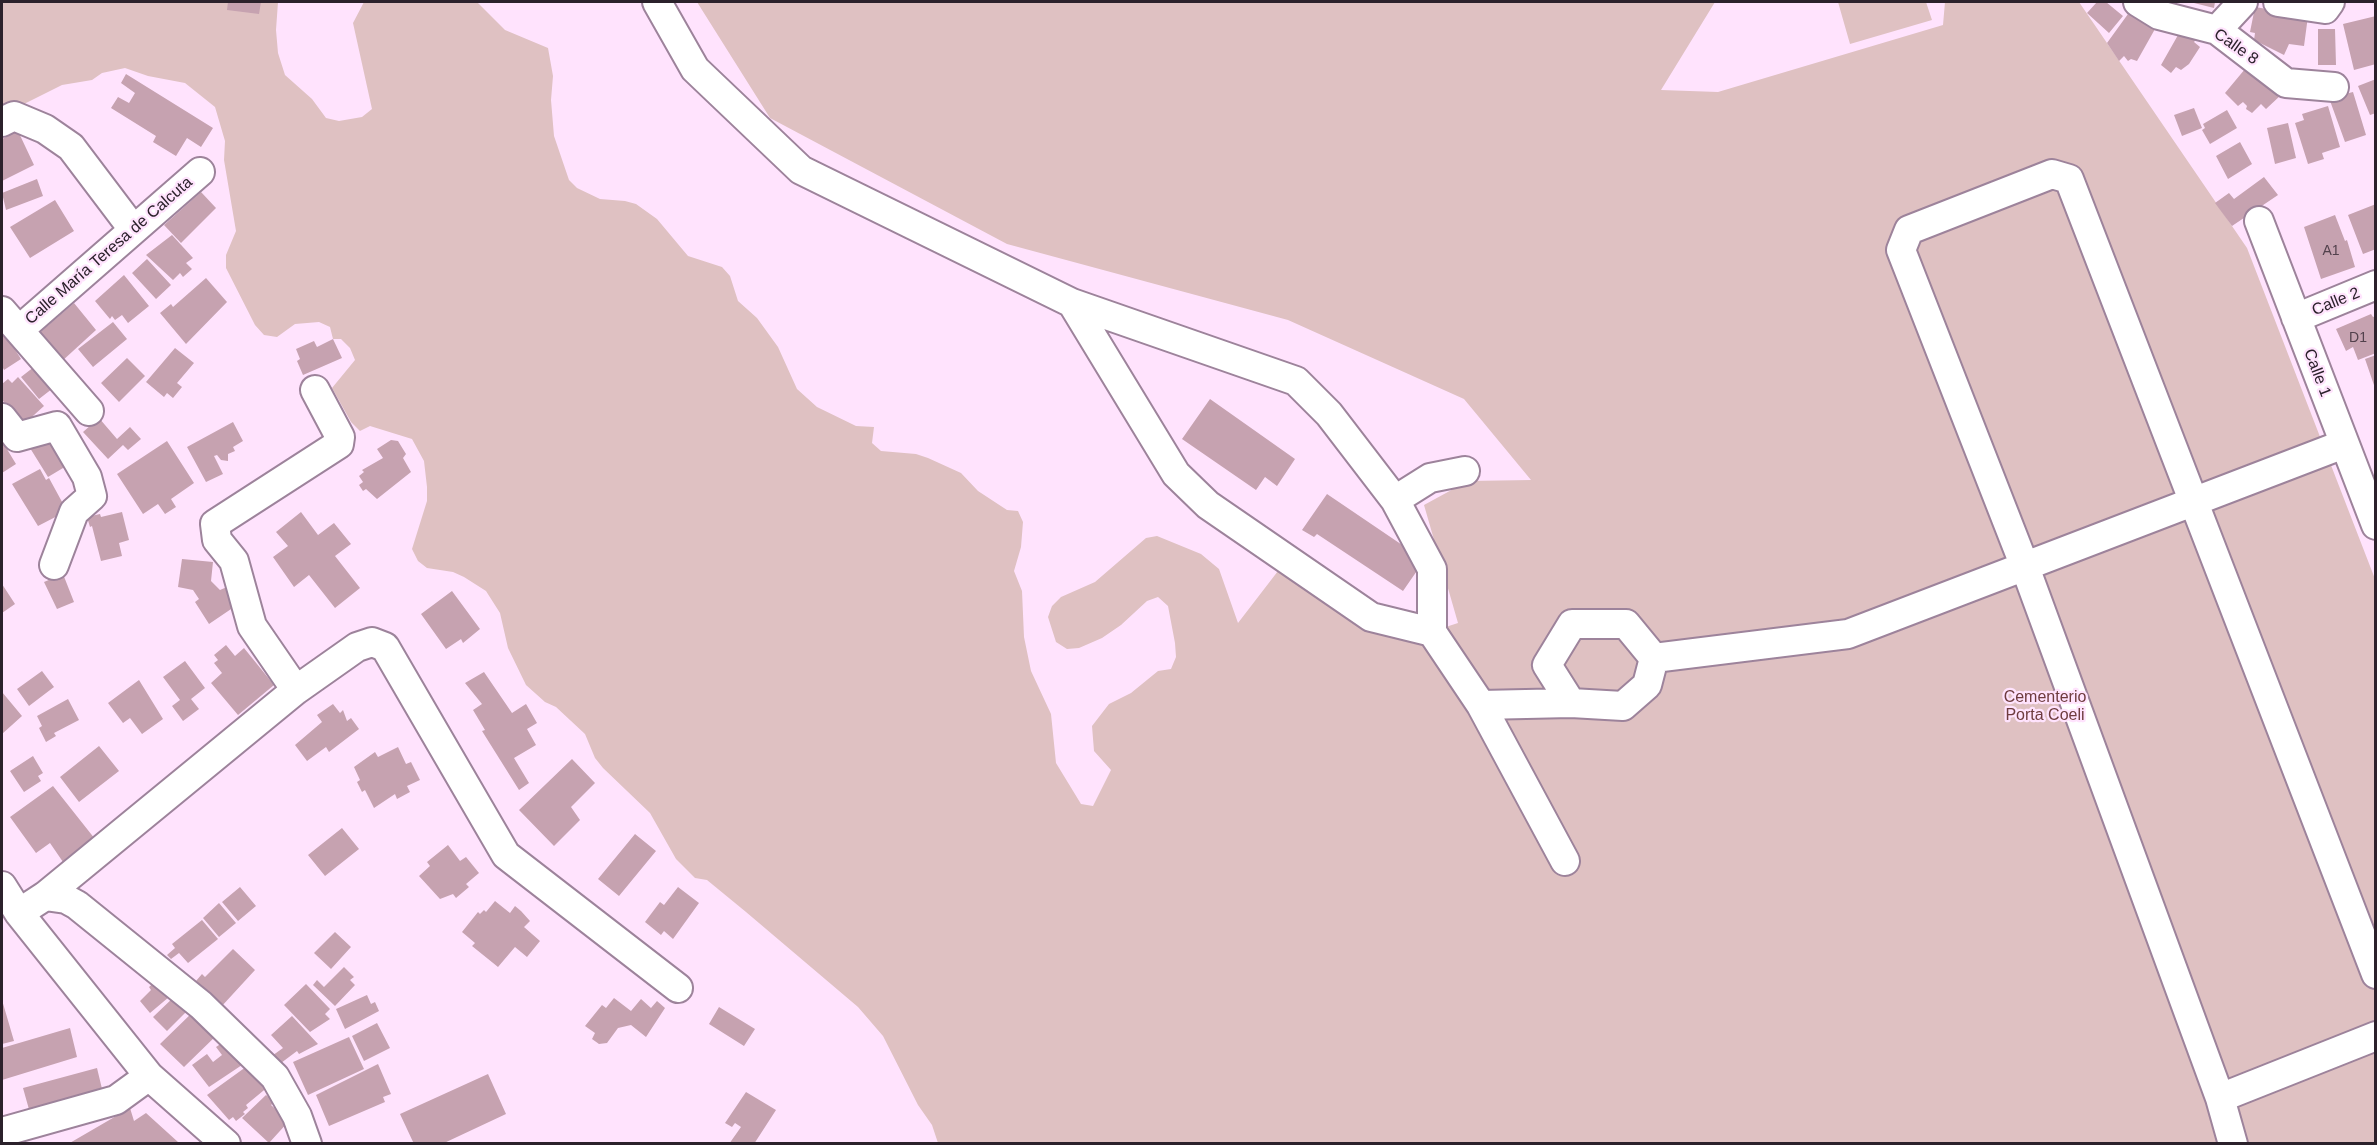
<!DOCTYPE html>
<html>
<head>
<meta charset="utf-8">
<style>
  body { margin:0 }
  #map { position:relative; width:2377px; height:1145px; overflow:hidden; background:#ffe3fd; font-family:Arial,sans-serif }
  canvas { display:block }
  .frame { position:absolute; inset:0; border:3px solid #2b212b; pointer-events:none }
</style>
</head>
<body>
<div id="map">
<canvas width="2377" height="1145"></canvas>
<div class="frame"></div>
</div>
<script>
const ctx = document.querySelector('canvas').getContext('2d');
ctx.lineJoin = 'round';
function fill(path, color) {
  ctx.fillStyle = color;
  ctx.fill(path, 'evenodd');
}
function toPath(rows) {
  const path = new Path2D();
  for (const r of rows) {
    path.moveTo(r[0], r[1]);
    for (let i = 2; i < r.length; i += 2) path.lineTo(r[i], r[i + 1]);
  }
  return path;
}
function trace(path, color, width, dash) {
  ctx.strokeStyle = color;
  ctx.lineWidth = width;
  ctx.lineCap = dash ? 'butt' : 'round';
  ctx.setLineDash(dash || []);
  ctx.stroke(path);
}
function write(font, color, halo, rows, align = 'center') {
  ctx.font = font + ' Arial,sans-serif';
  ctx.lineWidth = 4.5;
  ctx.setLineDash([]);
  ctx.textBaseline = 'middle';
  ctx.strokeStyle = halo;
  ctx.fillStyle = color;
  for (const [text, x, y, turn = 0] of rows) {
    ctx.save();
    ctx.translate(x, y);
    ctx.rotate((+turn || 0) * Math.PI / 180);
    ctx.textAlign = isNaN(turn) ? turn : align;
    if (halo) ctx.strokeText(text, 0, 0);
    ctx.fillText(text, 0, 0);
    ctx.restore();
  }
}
fill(toPath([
  [2,2,278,2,276,30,278,53,285,75,312,99,326,118,339,121,362,117,372,109,353,23,364,2,477,2,505,30,548,48,553,76,551,100,554,136,569,180,577,188,600,199,625,201,636,204,657,219,688,256,722,267,730,276,738,301,757,318,778,347,797,389,817,407,856,426,874,427,872,443,881,451,916,454,928,458,961,473,978,491,1007,510,1018,511,1023,522,1021,547,1014,571,1022,591,1024,637,1031,671,1051,714,1056,763,1081,804,1093,806,1111,770,1094,751,1092,726,1109,704,1131,693,1158,671,1171,669,1176,657,1175,643,1168,606,1158,597,1147,601,1121,625,1102,638,1079,648,1067,649,1056,642,1048,617,1052,606,1061,597,1095,582,1146,538,1157,536,1201,554,1219,569,1238,623,1288,558,1409,639,1458,623,1424,505,1468,481,1531,480,1464,399,1288,320,1007,244,770,118,697,2,1715,2,1661,90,1718,92,1943,25,1945,2,2079,2,2247,248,2375,579,2375,1143,938,1143,932,1125,918,1105,883,1036,858,1007,746,912,707,880,695,878,676,859,650,813,603,768,595,758,585,734,556,707,545,702,526,685,508,648,500,613,486,591,464,577,453,572,427,568,418,561,412,549,427,501,427,487,424,461,412,439,370,426,360,431,351,422,332,388,355,360,350,348,341,339,333,339,330,327,319,322,295,324,277,337,264,335,255,325,226,268,226,255,236,231,224,160,225,141,215,107,185,83,148,76,125,68,102,73,92,80,62,85,20,106,2,109],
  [1838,2,1926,2,1932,20,1850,44]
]), '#dfc1c2');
fill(toPath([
  [228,2,261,2,259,14,227,10],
  [2097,2,2106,2,2123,16,2109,33,2087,13],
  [2190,2,2215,2,2214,8],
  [2255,7,2308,16,2304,46,2289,44,2284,55,2254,40,2255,33,2250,32],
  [2128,14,2155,29,2137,61,2131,59,2128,61,2124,56,2119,61,2107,43],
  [2376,16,2376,64,2354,70,2343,24],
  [2182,28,2197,38,2194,42,2200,47,2189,64,2181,70,2176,67,2171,73,2161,65],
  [2318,29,2335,29,2336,65,2318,65],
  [2250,63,2281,95,2266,109,2261,104,2252,113,2246,109,2247,106,2243,102,2238,106,2225,93],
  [126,74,213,128,201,147,187,138,176,156,153,142,156,136,111,108,118,97,129,103,135,93,121,83],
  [2376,79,2376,113,2370,115,2358,86],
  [2353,92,2366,135,2345,142,2329,98],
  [2328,106,2340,147,2322,153,2324,159,2308,164,2295,123,2304,120,2302,114],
  [2194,108,2202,128,2182,136,2174,115],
  [2227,110,2237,128,2210,144,2202,130,2205,128,2203,124],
  [2288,123,2296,158,2275,164,2267,128],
  [18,131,34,165,2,181,2,139],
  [2240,142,2252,164,2228,179,2216,156],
  [2264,177,2278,195,2232,226,2215,203,2229,193,2234,199],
  [37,179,43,196,6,210,2,193],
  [201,192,216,208,181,243,164,225],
  [55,200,74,231,30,258,10,227],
  [2376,204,2376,249,2363,254,2348,215],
  [2335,215,2345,241,2347,240,2355,267,2321,279,2304,227],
  [172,235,193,258,186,263,192,269,183,277,180,273,173,280,146,255],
  [147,259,171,285,156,299,132,273],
  [124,275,149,306,128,323,122,315,115,320,112,316,110,319,95,301],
  [206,278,227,302,186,344,160,313,171,304,173,307],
  [74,303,96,330,61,362,37,335],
  [2371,314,2373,317,2376,316,2376,353,2358,360,2353,347,2346,351,2336,329],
  [113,322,127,339,93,367,78,349],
  [2,329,21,359,4,370,2,366],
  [333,339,342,358,303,375,297,361,300,359,296,349,314,341,317,347],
  [175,348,194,363,177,383,182,387,173,398,167,393,164,397,146,382],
  [2376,355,2376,388,2375,388,2365,359],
  [127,358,145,376,119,402,101,383],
  [39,363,57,385,39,399,21,377],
  [18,377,44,406,24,424,3,401,2,402,2,384,8,379,12,383],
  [1210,399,1295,459,1277,486,1265,477,1256,490,1182,439],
  [99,418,117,439,130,427,141,439,128,450,123,445,108,459,83,432],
  [233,422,243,441,233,447,235,451,228,454,228,461,221,460,217,455,214,456,223,474,206,482,187,447],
  [55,433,73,462,48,477,30,448],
  [391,440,398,441,406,454,403,458,411,472,377,499,366,489,363,491,359,485,363,482,359,476,364,472,362,470,383,458,377,449],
  [2,441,16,464,2,473],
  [167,441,194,483,171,499,176,507,165,514,158,504,143,514,117,474],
  [40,469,46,480,49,478,67,511,38,526,12,484],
  [1327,494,1414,553,1421,565,1403,591,1317,534,1314,537,1302,530],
  [122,512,129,540,119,543,122,556,101,561,92,526,90,527,87,517,100,514,101,517],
  [301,512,318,535,334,523,351,544,335,556,360,588,335,608,309,575,294,587,273,557,288,546,276,532],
  [182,559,213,562,211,581,220,590,227,587,237,605,209,624,195,602,199,599,193,590,178,587],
  [63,574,74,602,57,609,44,582],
  [2,584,15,604,2,613],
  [452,591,480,629,463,643,461,639,446,649,421,614],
  [226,645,235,656,244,648,274,685,238,715,211,683,222,673,214,663,218,660,214,655],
  [185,661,205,688,191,699,199,709,183,721,172,706,180,700,163,677],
  [42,671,54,687,29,706,17,689],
  [484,672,512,713,526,704,537,723,527,729,536,745,514,758,529,783,519,790,482,731,485,730,473,710,482,704,465,683],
  [139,680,163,719,142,734,130,718,123,723,108,703],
  [2,692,22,716,2,734],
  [68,699,79,720,54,733,56,736,46,742,39,728,42,726,37,716],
  [333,704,340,713,343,710,347,721,351,718,359,729,329,752,326,747,307,761,295,745,322,722,317,715],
  [99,746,119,771,79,802,60,777],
  [398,747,406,764,411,762,420,780,407,786,410,792,397,799,395,794,374,808,365,790,362,792,357,782,360,780,354,767,375,752,378,757],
  [33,756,43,773,38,776,41,781,24,792,10,771],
  [572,759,595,783,571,807,580,820,554,846,519,810],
  [53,786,95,839,63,862,50,843,36,853,10,817],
  [342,828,359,849,325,876,308,855],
  [635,834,656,851,619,896,598,879],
  [448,845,460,861,466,857,479,873,466,884,469,887,456,898,453,894,440,899,419,876,430,866,427,862],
  [240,887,256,906,238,921,222,902],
  [678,887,699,903,673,939,664,931,661,935,645,922,660,902,664,905],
  [495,901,510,913,515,906,521,911,530,921,524,927,540,941,527,957,515,947,498,967,472,946,475,943,462,932,478,912,480,914,484,910,486,912],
  [219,903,236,923,219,937,203,918],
  [202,920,218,939,188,963,179,953,171,959,167,955,175,948,172,944],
  [335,932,351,947,331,969,314,953],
  [233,949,255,970,221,1007,196,981,202,974,205,977],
  [344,967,354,977,350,980,355,985,335,1006,313,985,317,980,324,987],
  [156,981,169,997,150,1013,140,1001,151,990,149,987],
  [306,984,330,1009,325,1014,330,1019,310,1032,284,1005],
  [367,995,371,1004,375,1002,379,1011,345,1029,336,1009],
  [175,996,188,1010,167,1031,153,1017],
  [614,998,631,1011,641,999,651,1008,657,1001,665,1008,646,1037,631,1025,618,1028,607,1043,599,1044,592,1039,595,1033,585,1026,602,1005,606,1008],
  [2,1000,14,1041,2,1044],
  [719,1007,755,1029,744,1046,709,1024],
  [196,1009,220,1032,184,1067,160,1044],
  [292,1016,318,1044,299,1054,297,1051,277,1066,269,1058,283,1048,271,1035],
  [377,1023,390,1048,364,1061,352,1036],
  [70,1028,77,1057,2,1080,2,1048],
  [349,1037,364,1069,308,1095,293,1062],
  [225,1041,248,1061,209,1087,192,1065,207,1054,213,1062,222,1055,216,1047],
  [250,1064,269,1086,246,1105,248,1108,243,1112,245,1114,236,1121,233,1117,229,1120,207,1095],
  [378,1064,391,1094,383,1097,385,1102,329,1126,316,1095],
  [97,1068,103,1093,30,1113,23,1088],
  [488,1074,506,1114,442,1144,414,1144,400,1114],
  [746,1092,776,1110,754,1144,729,1144,741,1127,735,1123,732,1127,725,1123],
  [266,1095,275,1102,271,1105,289,1121,269,1143,242,1118],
  [130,1108,134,1121,146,1113,178,1142,68,1144]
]), '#c6a2b0');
const minor = toPath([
  [657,2,695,69,801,170,1072,303,1296,381,1329,414,1395,500,1430,478,1465,471],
  [2138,2,2159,15,2217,30,2286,83,2334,87],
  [2278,2,2325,9,2330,2],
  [2217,30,2243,2],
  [2,122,14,116,45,129,71,147,133,229],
  [2259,221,2376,525],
  [1072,303,1176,474,1208,505,1371,617,1432,632,1481,705,1565,861],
  [2,311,89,411],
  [2296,318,2376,285],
  [19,330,200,172],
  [2,418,17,437,57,426,87,477,92,496,74,512,54,565],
  [1395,500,1432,569,1432,632],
  [1654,658,1647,685,1623,706,1571,703,1547,665,1572,624,1626,624,1654,658,1848,634,2344,444],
  [296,690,252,626,234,561,217,540,215,524,339,444,340,437,315,390],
  [1481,705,1571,703],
  [2,886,19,913,149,1076,226,1144],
  [45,896,66,899,77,905,201,1005,275,1077,297,1116,307,1144],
  [19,913,45,896,296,690,357,647,372,642,385,647,506,855,678,988],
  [2220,1098,2376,1036],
  [2,1132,116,1100,149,1076],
  [2233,1144,2220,1098,2025,567,1901,250,1909,230,2052,174,2069,179,2376,974]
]);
trace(minor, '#9d839b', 32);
trace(minor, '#fff', 28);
write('14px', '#52414c', null, [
  ["A1",2331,251],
  ["D1",2358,338]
]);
write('16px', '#2b212b', '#ffe3fd', [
  ["Calle 8",2236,47,35],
  ["Calle María Teresa de Calcuta",109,251,-41],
  ["Calle 2",2336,302,-22],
  ["Calle 1",2317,373,69]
]);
write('16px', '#6e3b3e', '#ffe3fd', [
  ["Cementerio",2045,698],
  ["Porta Coeli",2045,716]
]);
</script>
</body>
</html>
